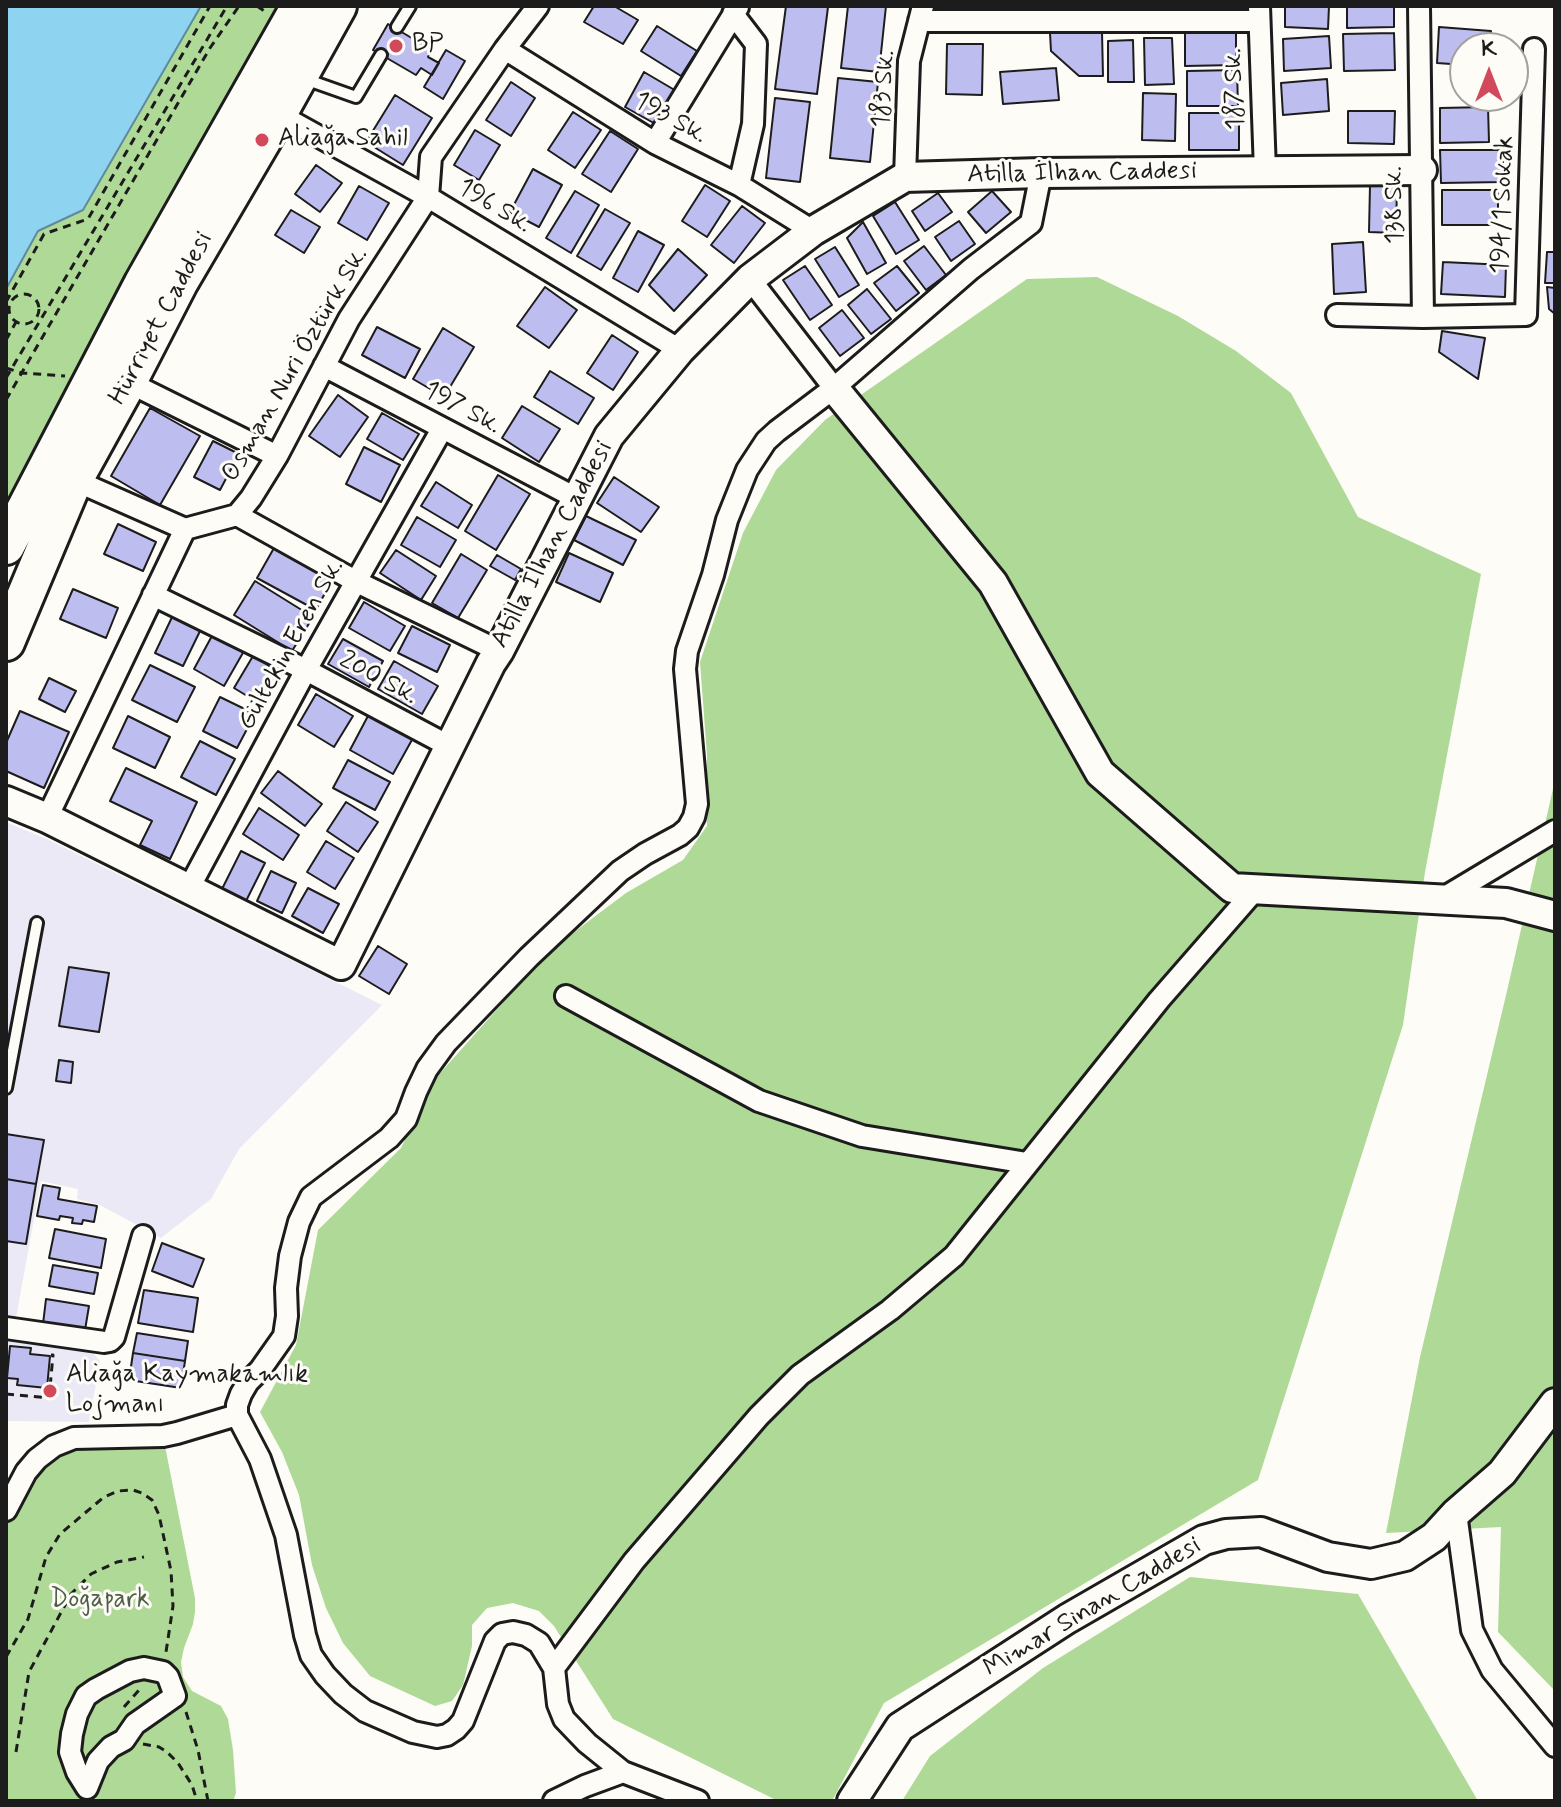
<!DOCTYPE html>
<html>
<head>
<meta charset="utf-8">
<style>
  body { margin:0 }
  #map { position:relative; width:1561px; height:1807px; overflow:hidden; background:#fdfcf7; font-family:Mynerve,sans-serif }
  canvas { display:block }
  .frame { position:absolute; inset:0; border:8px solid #1c1c1c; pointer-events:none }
  .north { position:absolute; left:1449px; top:32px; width:80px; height:80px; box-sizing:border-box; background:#fdfcf7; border:2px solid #a3a29f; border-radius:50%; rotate:0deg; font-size:22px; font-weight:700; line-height:32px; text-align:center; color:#1c1c1c }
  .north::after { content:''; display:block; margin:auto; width:28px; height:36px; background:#d1495b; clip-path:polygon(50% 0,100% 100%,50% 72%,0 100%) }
</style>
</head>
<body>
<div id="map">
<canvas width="1561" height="1807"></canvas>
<div class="frame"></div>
<div class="north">K</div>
</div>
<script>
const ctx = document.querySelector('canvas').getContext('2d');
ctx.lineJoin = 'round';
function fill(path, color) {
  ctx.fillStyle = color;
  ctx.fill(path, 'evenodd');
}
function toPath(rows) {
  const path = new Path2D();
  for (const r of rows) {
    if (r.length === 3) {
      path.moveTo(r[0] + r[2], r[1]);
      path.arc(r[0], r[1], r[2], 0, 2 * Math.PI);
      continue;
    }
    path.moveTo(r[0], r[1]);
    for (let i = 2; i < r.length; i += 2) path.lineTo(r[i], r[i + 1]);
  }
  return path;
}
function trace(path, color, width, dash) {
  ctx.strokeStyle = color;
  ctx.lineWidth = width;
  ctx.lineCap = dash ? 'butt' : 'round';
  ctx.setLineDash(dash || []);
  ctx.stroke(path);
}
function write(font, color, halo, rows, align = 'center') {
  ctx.font = font + ' Mynerve,sans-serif';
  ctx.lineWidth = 6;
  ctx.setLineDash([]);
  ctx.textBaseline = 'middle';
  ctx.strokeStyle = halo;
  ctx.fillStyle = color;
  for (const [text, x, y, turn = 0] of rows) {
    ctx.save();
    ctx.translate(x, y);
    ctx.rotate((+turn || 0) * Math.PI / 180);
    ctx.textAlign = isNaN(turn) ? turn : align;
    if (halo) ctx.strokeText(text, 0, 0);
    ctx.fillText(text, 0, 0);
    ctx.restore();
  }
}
fill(toPath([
  [6,822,49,840,382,1005,239,1149,211,1199,161,1238,100,1205,77,1199,78,1189,41,1181,15,1323,6,1321],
  [6,1338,90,1350,100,1361,89,1422,6,1421]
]), '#eae9f5');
fill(toPath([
  [201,6,300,6,6,546,6,289,38,231,83,210],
  [1097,277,1178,316,1236,351,1291,393,1358,517,1481,574,1425,872,1403,1025,1258,1480,884,1703,832,1801,778,1801,613,1719,554,1626,539,1611,513,1603,487,1608,472,1625,472,1646,463,1685,452,1701,435,1706,370,1676,343,1643,326,1608,312,1565,299,1495,282,1452,260,1412,296,1345,318,1230,401,1148,434,1080,549,951,626,893,683,860,707,826,707,755,700,662,743,533,776,470,825,420,1027,279],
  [1555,780,1555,1691,1498,1632,1501,1527,1386,1533,1420,1357,1507,991],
  [163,1436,195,1598,195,1612,193,1624,184,1648,181,1662,183,1677,192,1691,221,1706,228,1719,233,1750,236,1793,233,1801,6,1801,6,1510,54,1446],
  [1190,1577,1358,1594,1478,1801,902,1801,930,1756,1043,1668]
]), '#afd996');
const water = toPath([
  [6,6,201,6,83,210,38,231,6,289,6,6]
]);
fill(water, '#8ed3f0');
trace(water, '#608a9b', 2);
const building = toPath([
  [594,6,614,6,638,20,623,44,584,22,594,6],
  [786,6,828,7,817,94,775,89,786,6],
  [848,6,886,6,879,72,841,68,848,6],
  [1285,6,1329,6,1328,29,1285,27,1285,6],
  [1347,6,1394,6,1394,27,1347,28,1347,6],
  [388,24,432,50,428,57,439,63,432,75,421,68,416,75,373,50,388,24],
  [657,26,697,51,681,76,641,51,657,26],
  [1439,27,1491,31,1490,48,1465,48,1465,65,1437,63,1439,27],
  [1102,32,1103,76,1079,76,1051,51,1050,33,1102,32],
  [1185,32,1236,32,1236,65,1185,66,1185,32],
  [1394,33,1395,70,1344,71,1343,34,1394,33],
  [1329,36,1331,68,1284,71,1283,39,1329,36],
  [1144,38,1172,38,1174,84,1145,85,1144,38],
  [1133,40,1134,82,1108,82,1108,41,1133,40],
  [947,44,983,44,982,95,946,94,947,44],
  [446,50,465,61,443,99,424,87,446,50],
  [1056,68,1059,100,1003,104,1000,72,1056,68],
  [1237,70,1238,106,1187,106,1187,71,1237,70],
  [644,72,678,92,659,126,625,107,644,72],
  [838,78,878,82,870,162,830,158,838,78],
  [1327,79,1329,111,1283,115,1281,83,1327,79],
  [511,82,535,98,511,136,486,120,511,82],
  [1143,93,1176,94,1175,141,1142,140,1143,93],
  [395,95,432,118,403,165,366,142,395,95],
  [775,98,810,102,800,182,766,178,775,98],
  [1488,107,1489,142,1440,143,1440,108,1488,107],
  [1348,111,1395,111,1394,144,1348,143,1348,111],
  [573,112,601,130,575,168,548,150,573,112],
  [1189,113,1239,113,1239,150,1189,150,1189,113],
  [475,130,500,145,479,180,454,165,475,130],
  [610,131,638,149,611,192,582,174,610,131],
  [1440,150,1503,150,1503,182,1441,183,1440,150],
  [316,165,342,183,320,212,295,194,316,165],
  [533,169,562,185,539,227,510,212,533,169],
  [705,185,730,201,707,237,682,221,705,185],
  [1370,185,1397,185,1396,233,1369,232,1370,185],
  [359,186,389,203,367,240,338,223,359,186],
  [1442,190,1498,190,1498,225,1442,225,1442,190],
  [575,191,599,205,571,253,546,238,575,191],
  [992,191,1011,212,986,233,968,212,992,191],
  [938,193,952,212,925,231,912,211,938,193],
  [895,202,919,240,896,254,873,216,895,202],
  [742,206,765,223,734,263,711,245,742,206],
  [605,209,630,223,601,270,577,256,605,209],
  [291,210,320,227,304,253,275,235,291,210],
  [959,221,975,244,951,261,935,237,959,221],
  [863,222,886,263,867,274,847,238,863,222],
  [638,231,664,245,638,292,613,278,638,231],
  [1363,242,1366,292,1334,294,1332,244,1363,242],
  [924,246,946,275,926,290,904,261,924,246],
  [835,247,859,285,839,297,815,259,835,247],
  [678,249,707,275,674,311,649,285,678,249],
  [1547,252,1555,252,1555,283,1545,283,1547,252],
  [1443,262,1506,265,1505,297,1441,294,1443,262],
  [805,266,832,305,810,320,783,280,805,266],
  [897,266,919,293,896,311,874,283,897,266],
  [545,287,577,310,549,348,517,326,545,287],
  [1547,287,1555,288,1555,314,1549,309,1547,287],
  [867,289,891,319,871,334,848,305,867,289],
  [842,310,864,338,840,356,819,328,842,310],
  [377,327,420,349,405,378,362,355,377,327],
  [443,328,474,347,444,397,413,379,443,328],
  [1442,331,1485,338,1478,379,1439,352,1442,331],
  [612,335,638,352,613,390,587,373,612,335],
  [550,371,594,398,578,424,534,397,550,371],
  [338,395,368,417,340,457,309,436,338,395],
  [522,406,560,429,539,462,502,438,522,406],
  [150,408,200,436,160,505,111,476,150,408],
  [382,413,419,434,403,460,367,439,382,413],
  [213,441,239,454,220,490,194,477,213,441],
  [364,447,400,465,381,502,346,484,364,447],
  [498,475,530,494,496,550,465,531,498,475],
  [614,477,659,507,641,532,597,503,614,477],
  [436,482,472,505,458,528,421,506,436,482],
  [586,516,636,540,623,565,574,540,586,516],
  [417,517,456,540,440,567,401,545,417,517],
  [118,524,156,542,143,571,104,554,118,524],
  [274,548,332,580,316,610,257,578,274,548],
  [396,550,436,576,421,600,380,573,396,550],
  [569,553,613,573,600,602,556,582,569,553],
  [461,554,487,570,458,618,432,603,461,554],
  [497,555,521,569,515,580,490,566,497,555],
  [255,581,313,617,292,651,234,615,255,581],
  [73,589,118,608,106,638,60,619,73,589],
  [364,602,405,626,390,651,349,628,364,602],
  [174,613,202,627,183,666,155,653,174,613],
  [412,626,450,645,437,672,398,653,412,626],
  [213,634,244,651,224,686,194,669,213,634],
  [343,639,383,661,369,687,328,664,343,639],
  [253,656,281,673,262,705,234,688,253,656],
  [394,661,438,686,422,714,378,689,394,661],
  [150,665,195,687,177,722,132,700,150,665],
  [49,678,76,691,65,712,39,699,49,678],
  [316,694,353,716,334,747,298,725,316,694],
  [220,697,255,714,237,748,203,731,220,697],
  [20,711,69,732,44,788,6,771,6,743,20,711],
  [369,714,413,738,393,774,350,750,369,714],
  [128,716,170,737,155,768,113,748,128,716],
  [200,741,235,759,216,795,181,777,200,741],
  [348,760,390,782,375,810,333,788,348,760],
  [126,768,197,802,170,859,140,845,152,821,110,801,126,768],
  [278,771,322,804,305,826,261,793,278,771],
  [346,802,378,822,358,852,327,831,346,802],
  [259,808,299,835,283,860,243,834,259,808],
  [326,841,354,858,335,889,307,872,326,841],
  [241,851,265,863,246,901,222,889,241,851],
  [271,871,296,883,282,913,257,901,271,871],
  [308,888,339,904,323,933,292,916,308,888],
  [378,946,407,964,389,994,359,976,378,946],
  [69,967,109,973,99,1032,59,1026,69,967],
  [59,1060,73,1062,71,1083,56,1081,59,1060],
  [6,1134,44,1140,36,1184,6,1179,6,1134],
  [6,1179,36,1184,26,1244,6,1241,6,1179],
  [43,1185,60,1188,58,1199,97,1206,94,1222,83,1220,82,1224,72,1223,73,1218,60,1216,59,1220,37,1216,43,1185],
  [55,1229,106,1239,101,1268,49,1258,55,1229],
  [162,1243,204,1259,193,1287,152,1271,162,1243],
  [53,1265,98,1273,94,1294,49,1286,53,1265],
  [144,1290,198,1298,193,1332,138,1323,144,1290],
  [46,1299,89,1306,85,1330,43,1324,46,1299],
  [137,1333,188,1341,185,1361,133,1353,137,1333],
  [10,1346,31,1348,30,1354,50,1356,47,1388,17,1385,18,1379,7,1378,10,1346],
  [133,1353,185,1361,181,1388,129,1380,133,1353]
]);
fill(building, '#bebdef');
trace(building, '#1c1c1c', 2);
const lane = toPath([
  [397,27,410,6],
  [305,79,356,97,381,55],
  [6,1088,37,923]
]);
const street = toPath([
  [1259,6,1265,171],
  [733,14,756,44,753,124,739,185],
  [919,21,1259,21],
  [505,49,655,143,739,185,813,231],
  [278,114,428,197,680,350],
  [655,143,738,7],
  [905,177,909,61,923,6],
  [750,279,834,388,971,269,1031,223,1041,173],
  [1337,315,1423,317,1419,6],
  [1423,317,1526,315,1534,49],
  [324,366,576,498],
  [128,382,277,456],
  [74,480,185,529],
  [237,515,357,582,499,651],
  [153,595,306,670,449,746],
  [47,818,185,529,237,515,251,498,277,456,349,319,428,197,431,157,505,49,538,6],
  [189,888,306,670,442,429],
  [1440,900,1555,831],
  [566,996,759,1101,862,1136,1027,1163],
  [6,1328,104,1342,110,1341,114,1337,143,1236],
  [6,1510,26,1472,37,1459,54,1446,74,1438,163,1436,177,1433,237,1415],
  [1456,1513,1472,1630,1492,1670,1555,1746],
  [144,1668,163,1672,168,1677,175,1696,135,1724,124,1740,111,1747,98,1761,87,1788,77,1772,70,1752,72,1734,77,1714,86,1696,96,1689,130,1671,144,1668],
  [554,1668,539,1643,526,1635,513,1632,502,1634,495,1641,463,1721,456,1729,447,1735,437,1737,413,1732,365,1711,343,1694,325,1675,311,1655,305,1635,286,1535,260,1459,237,1415,237,1405,241,1394,248,1382,260,1370,284,1336,287,1316,286,1288,290,1256,299,1222,311,1197,389,1138,406,1119,416,1092,427,1069,446,1043,529,957,620,871,645,854,680,835,688,828,694,817,697,804,685,669,687,651,713,575,727,520,747,470,766,441,777,431,834,388],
  [554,1801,585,1786,623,1772],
  [698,1801,623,1772,587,1743,564,1719,558,1704,554,1668,634,1561,759,1416,800,1375,890,1310,954,1256,1159,1000,1255,890]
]);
const secondary = toPath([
  [834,388,993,583,1100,773,1232,888,1506,903,1555,916],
  [6,801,47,818,341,965,491,663,499,651,609,436,680,350,750,279,813,231,905,177,1041,173,1422,170],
  [852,1801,900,1727,1067,1619,1204,1540,1226,1534,1261,1532,1328,1557,1371,1564,1405,1556,1434,1537,1456,1513,1502,1473,1555,1403]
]);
const highway = toPath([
  [6,546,143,283,300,6],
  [6,642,74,480,128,382,179,283,278,114,338,6]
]);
trace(lane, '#1c1c1c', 16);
trace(street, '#1c1c1c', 26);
trace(secondary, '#1c1c1c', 34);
trace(highway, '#1c1c1c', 42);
trace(toPath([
  [257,6,267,13],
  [24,309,15],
  [6,302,44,234,88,219,210,6],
  [6,340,16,322],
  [6,368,22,373,65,376],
  [6,378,227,6],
  [6,400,210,48,239,6],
  [6,1394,49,1398,53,1355,51,1355],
  [6,1657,28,1619,46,1557,60,1534,104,1497,118,1491,133,1490,142,1493,152,1500,159,1515,171,1571,173,1606,166,1652],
  [124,1707,140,1689],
  [186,1712,198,1750,208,1801],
  [143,1744,159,1747,167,1752,178,1763,192,1785,197,1801],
  [16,1752,29,1672,71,1594,91,1574,117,1562,144,1557]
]), '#1c1c1c', 3, [8, 6]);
trace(lane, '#fdfcf7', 10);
trace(street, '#fdfcf7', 20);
trace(secondary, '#fdfcf7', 28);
trace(highway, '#fdfcf7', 36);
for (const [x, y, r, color] of [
  [396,46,8,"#d1495b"],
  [262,140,8,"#d1495b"],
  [50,1391,8,"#d1495b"]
]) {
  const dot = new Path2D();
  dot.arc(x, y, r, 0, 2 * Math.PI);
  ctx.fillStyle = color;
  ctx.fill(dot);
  trace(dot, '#fdfcf7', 3);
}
write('26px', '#1c1c1c', '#fdfcf7', [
  ["BP",412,46],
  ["Aliağa Sahil",278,140],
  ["Aliağa Kaymakamlık",66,1376],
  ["Lojmanı",66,1406]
], 'left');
write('26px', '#1c1c1c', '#fdfcf7', [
  ["183 Sk.",885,89,-86],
  ["187 Sk.",1236,89,-92],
  ["193 Sk.",670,119,29],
  ["Atilla İlhan Caddesi",1082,174,-1],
  ["138 Sk.",1396,205,-91],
  ["194/1 Sokak",1504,205,-88],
  ["196 Sk.",494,207,31],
  ["Hürriyet Caddesi",162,319,-62],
  ["Osman Nuri Öztürk Sk.",296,365,-60],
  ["197 Sk.",462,409,28],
  ["Atilla İlhan Caddesi",553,545,-62],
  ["Gültekin Eren Sk.",292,645,-61],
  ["200 Sk.",378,679,28],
  ["Mimar Sinan Caddesi",1093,1608,-31]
]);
write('26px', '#4f5e47', '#fdfcf7', [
  ["Doğapark",100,1601]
]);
</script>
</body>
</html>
